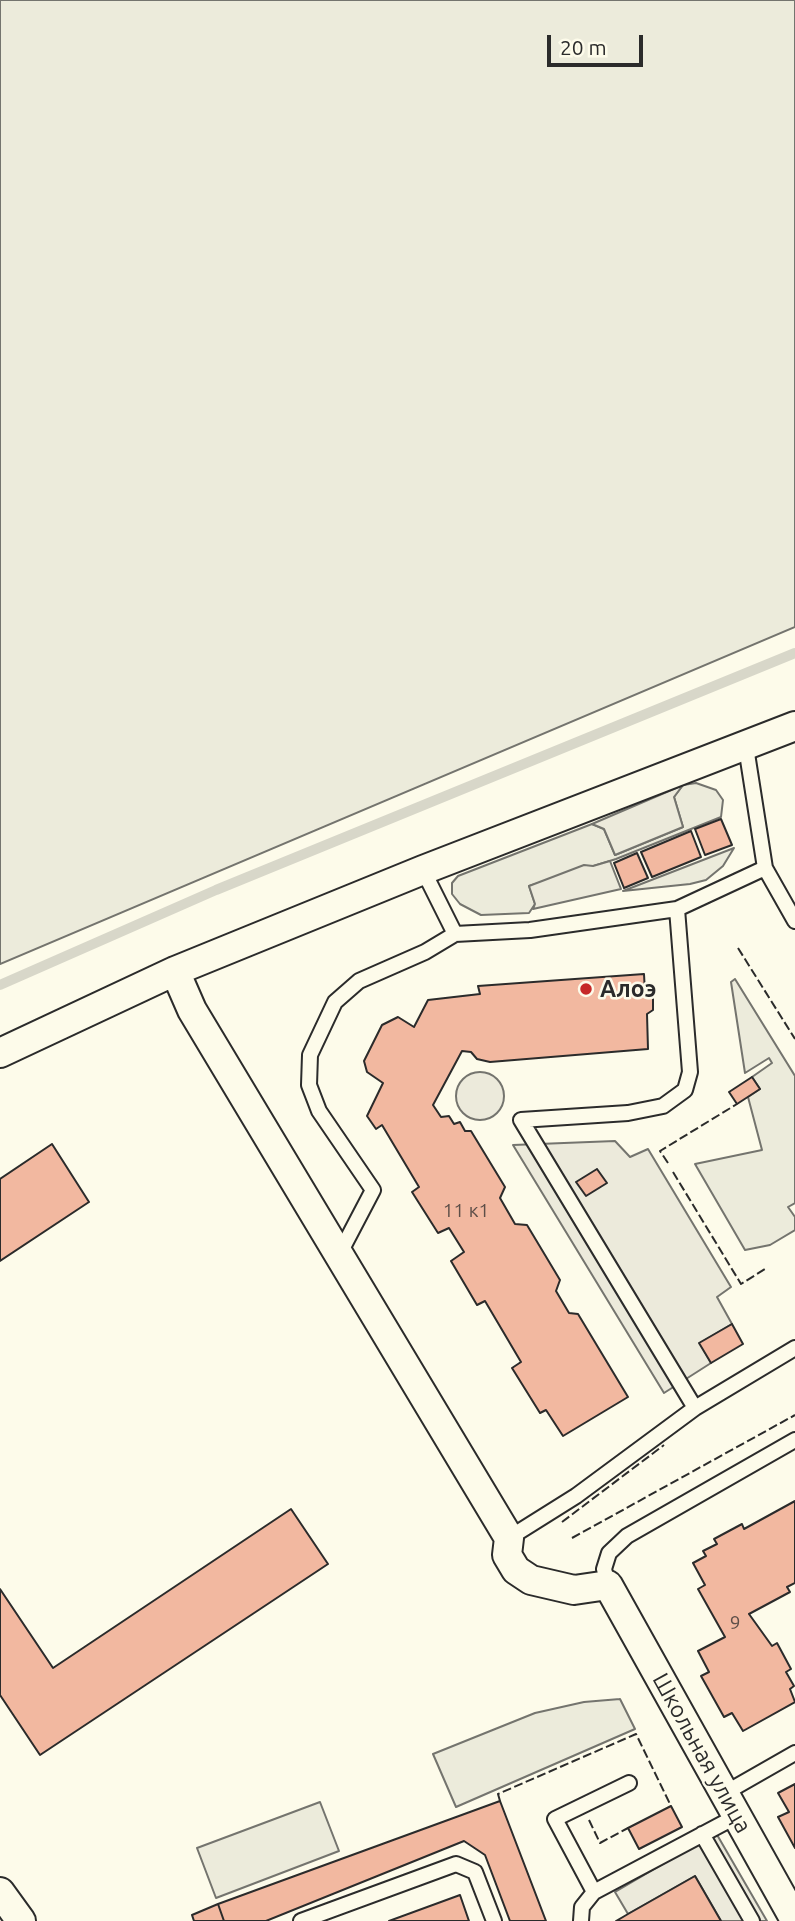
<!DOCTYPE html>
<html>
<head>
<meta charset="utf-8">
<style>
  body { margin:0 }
  #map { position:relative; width:795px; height:1921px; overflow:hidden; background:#fdfbea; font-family:Ubuntu,sans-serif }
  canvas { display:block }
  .scale { position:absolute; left:547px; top:35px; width:96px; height:32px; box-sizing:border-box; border:4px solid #2b2b2b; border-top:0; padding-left:9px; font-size:21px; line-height:24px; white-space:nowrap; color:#2b2b2b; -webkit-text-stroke:5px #fdfbea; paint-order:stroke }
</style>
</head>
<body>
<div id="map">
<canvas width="795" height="1921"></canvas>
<div class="scale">20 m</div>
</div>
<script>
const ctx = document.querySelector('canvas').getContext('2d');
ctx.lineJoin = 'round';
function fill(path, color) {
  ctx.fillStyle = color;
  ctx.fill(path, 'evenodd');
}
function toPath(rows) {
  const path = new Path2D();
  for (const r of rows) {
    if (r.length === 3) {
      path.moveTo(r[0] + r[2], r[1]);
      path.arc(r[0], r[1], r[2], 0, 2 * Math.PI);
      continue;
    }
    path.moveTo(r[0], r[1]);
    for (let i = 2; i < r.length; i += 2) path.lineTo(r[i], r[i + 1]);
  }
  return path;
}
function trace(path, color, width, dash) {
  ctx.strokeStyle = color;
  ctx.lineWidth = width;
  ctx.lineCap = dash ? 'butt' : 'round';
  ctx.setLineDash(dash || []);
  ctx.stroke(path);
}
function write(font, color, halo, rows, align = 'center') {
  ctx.font = font + ' Ubuntu,sans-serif';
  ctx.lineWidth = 5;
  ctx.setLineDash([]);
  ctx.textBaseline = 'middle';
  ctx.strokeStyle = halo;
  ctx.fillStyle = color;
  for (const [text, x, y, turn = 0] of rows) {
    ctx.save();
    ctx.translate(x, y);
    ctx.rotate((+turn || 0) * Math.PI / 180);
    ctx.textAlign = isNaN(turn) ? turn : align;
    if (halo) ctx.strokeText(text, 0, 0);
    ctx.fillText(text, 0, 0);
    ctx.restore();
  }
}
const green = toPath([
  [0,0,795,0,795,627,0,964,0,0],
  [696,783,716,790,723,800,721,817,616,859,529,886,535,904,529,913,481,915,460,904,452,894,452,883,458,876,592,824,604,829,615,855,683,827,674,797,683,785,696,783],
  [734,848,723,866,706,880,690,884,623,891,734,848],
  [735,979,795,1076,795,1203,788,1207,795,1217,795,1230,770,1245,745,1250,695,1164,762,1150,748,1097,760,1089,752,1077,772,1063,769,1058,745,1073,731,982,735,979],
  [620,1699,635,1729,456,1807,433,1754,535,1713,584,1702,620,1699],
  [320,1802,339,1851,216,1898,197,1848,320,1802]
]);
fill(green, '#ecebdb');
trace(green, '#74746e', 2);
const parking = toPath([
  [683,785,674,797,683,827,615,855,604,829,592,824,683,785],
  [610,861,621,889,533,909,535,904,529,886,584,865,593,866,610,861],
  [480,1096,24],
  [615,1141,630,1157,648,1149,731,1287,717,1297,732,1324,700,1343,711,1363,664,1393,513,1145,615,1141],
  [716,1833,767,1921,721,1921,695,1876,628,1914,615,1892,716,1833]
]);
fill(parking, '#eceadb');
trace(parking, '#74746e', 2);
trace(toPath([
  [0,985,216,890,795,653]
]), '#d8d7c9', 10);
const building = toPath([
  [721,819,732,845,705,855,695,829,721,819],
  [691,831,701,857,652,877,641,852,691,831],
  [637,853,648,878,624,888,614,863,637,853],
  [644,974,645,993,653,997,653,1010,647,1014,648,1049,490,1062,477,1059,471,1052,462,1051,433,1105,441,1117,449,1116,454,1124,460,1122,465,1131,471,1131,505,1187,500,1198,515,1224,527,1225,560,1280,556,1291,569,1313,578,1314,628,1397,563,1436,546,1410,540,1413,512,1368,521,1362,485,1301,477,1305,451,1261,464,1252,449,1228,438,1233,412,1192,419,1187,382,1125,376,1129,367,1116,383,1083,367,1072,364,1061,382,1025,398,1017,414,1027,428,1000,480,994,478,986,644,974],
  [752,1077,760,1089,737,1104,729,1092,752,1077],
  [52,1144,89,1202,0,1261,0,1179,52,1144],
  [597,1169,607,1183,586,1196,576,1182,597,1169],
  [732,1324,743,1344,711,1363,699,1343,732,1324],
  [795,1501,795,1583,787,1587,790,1592,749,1614,772,1646,777,1643,791,1669,786,1672,794,1686,790,1689,795,1702,743,1731,732,1713,724,1717,701,1676,709,1672,698,1651,725,1637,698,1589,705,1585,693,1563,706,1556,703,1551,717,1544,714,1539,742,1524,744,1529,795,1501],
  [291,1509,328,1564,40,1755,0,1695,0,1589,53,1668,291,1509],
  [795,1784,795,1848,778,1817,789,1812,778,1793,795,1784],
  [500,1801,546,1921,510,1921,485,1855,464,1841,266,1921,224,1921,218,1904,500,1801],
  [671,1806,682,1827,639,1849,628,1828,671,1806],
  [695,1876,721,1921,616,1921,628,1914,695,1876],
  [460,1895,469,1921,389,1921,460,1895],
  [218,1904,224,1921,194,1921,192,1915,218,1904]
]);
fill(building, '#f2b8a0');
trace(building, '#2b2b2b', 2);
const lane = toPath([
  [746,747,765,868,795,921],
  [423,870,455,934,530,930,677,909,765,868],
  [677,909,690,1072,685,1090,663,1106,628,1113,521,1120,695,1408],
  [340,1253,373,1190,319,1111,309,1085,310,1055,335,1002,359,981,425,952,455,934],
  [509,1538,576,1496,695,1408,795,1348],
  [608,1585,604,1569,609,1553,627,1536,795,1440],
  [629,1783,555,1819,594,1892,737,1816],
  [725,1793,795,1753],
  [702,1834,752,1921],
  [301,1921,456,1864,475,1872,494,1921],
  [581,1921,582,1907,594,1892]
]);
const street = toPath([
  [175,971,192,1010,509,1538,507,1555,516,1570,531,1580,574,1590,608,1585,795,1920],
  [0,1053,175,971,423,870,795,726],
  [0,1892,21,1921]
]);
trace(lane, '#2b2b2b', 18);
trace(street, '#2b2b2b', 32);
trace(lane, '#fdfbea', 14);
trace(street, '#fdfbea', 28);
trace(toPath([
  [738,948,795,1039],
  [668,1163,660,1151,737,1104],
  [673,1172,741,1284,765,1269],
  [562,1522,664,1445],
  [572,1538,795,1415],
  [500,1801,498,1794,636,1734,671,1806],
  [589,1820,600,1843,628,1828]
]), '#2b2b2b', 2, [9, 3.5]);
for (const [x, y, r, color] of [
  [586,989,7,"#c62828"]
]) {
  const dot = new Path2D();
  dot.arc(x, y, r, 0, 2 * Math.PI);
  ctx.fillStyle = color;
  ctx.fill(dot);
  trace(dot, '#fdfbea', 2.5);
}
write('19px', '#5d4e48', null, [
  ["11 к1",466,1211],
  ["9",735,1623]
]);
write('bold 23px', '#2b2b2b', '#fdfbea', [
  ["Алоэ",600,989]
], 'left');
write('23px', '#2b2b2b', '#fdfbea', [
  ["Школьная улица",702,1753,61]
]);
</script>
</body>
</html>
